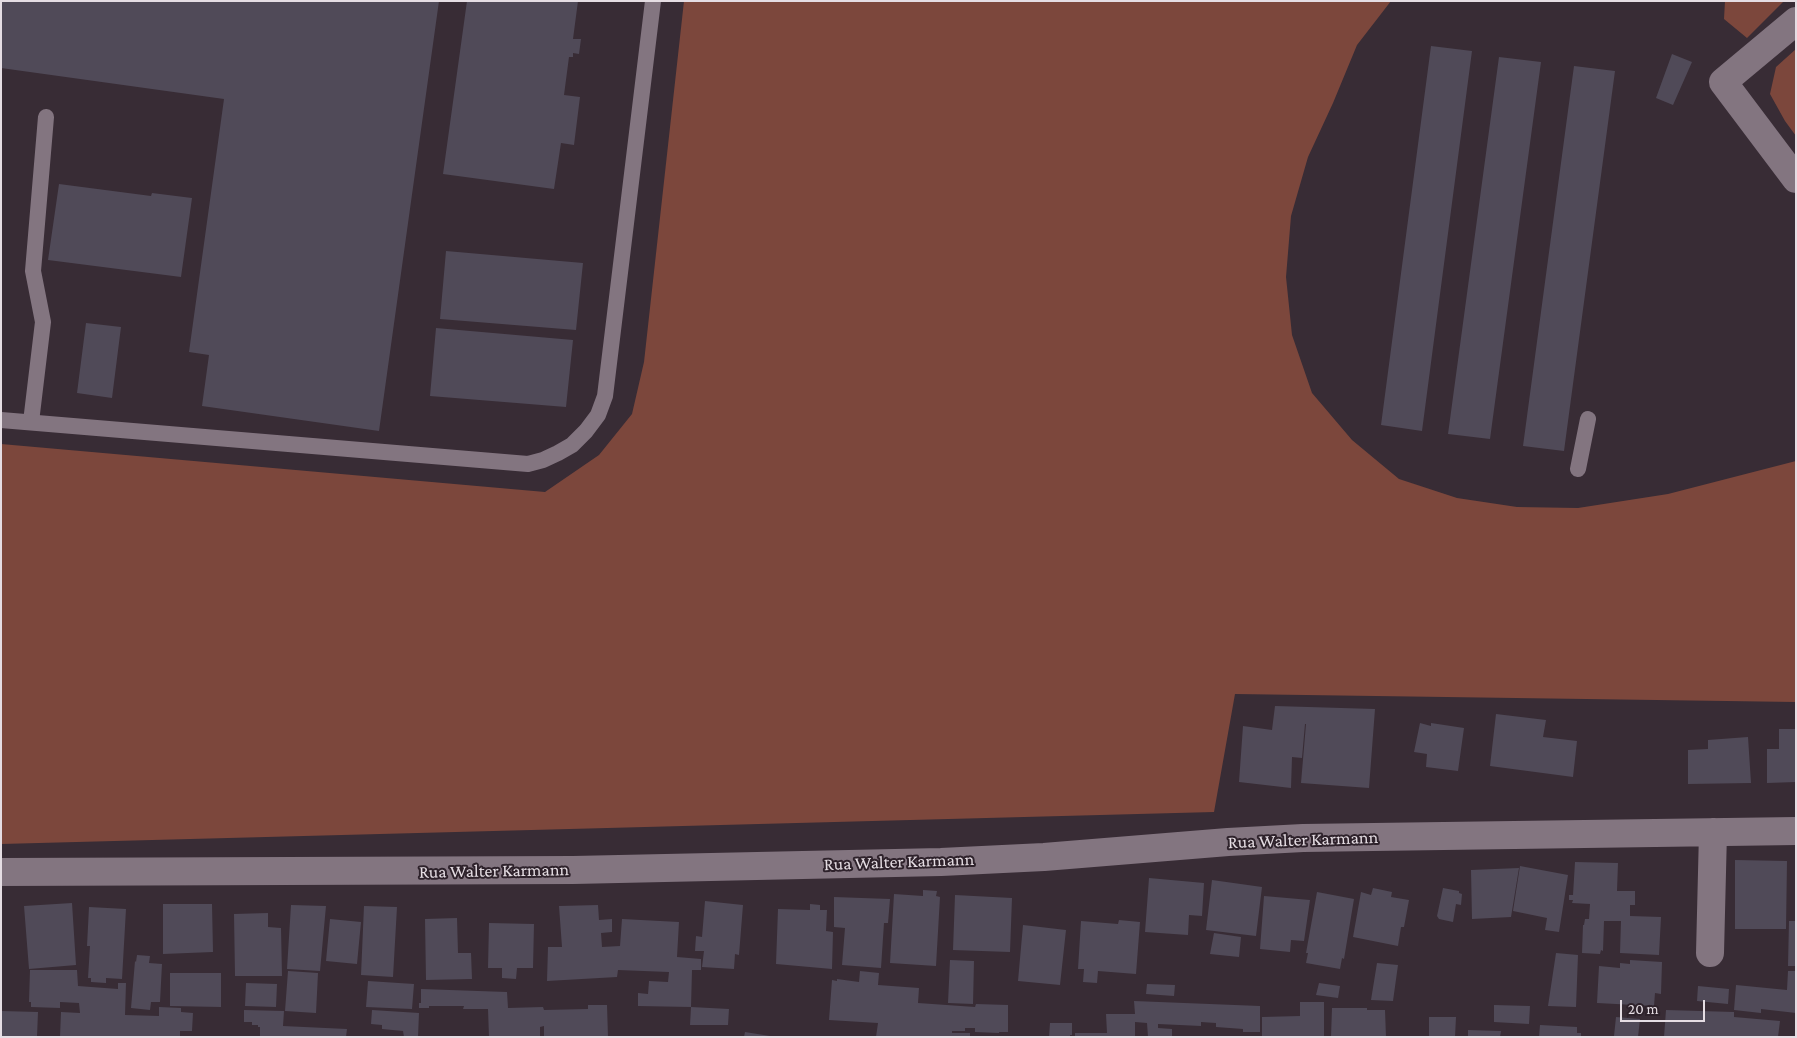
<!DOCTYPE html>
<html>
<head>
<meta charset="utf-8">
<style>
  body { margin:0 }
  #map { position:relative; width:1797px; height:1038px; overflow:hidden; background:#382c35; font-family:"Crimson Pro",serif }
  canvas { display:block }
  .frame { position:absolute; inset:0; border:2px solid #e5dde3; pointer-events:none }
  .scale { position:absolute; left:1620px; top:1000px; width:85px; height:22px; box-sizing:border-box; border:2px solid #e5dde3; border-top:0; padding-left:6px; font-size:15px; line-height:18px; white-space:nowrap; color:#e5dde3; -webkit-text-stroke:4px #2e222b; paint-order:stroke }
</style>
</head>
<body>
<div id="map">
<canvas width="1797" height="1038"></canvas>
<div class="frame"></div>
<div class="scale">20 m</div>
</div>
<script>
const ctx = document.querySelector('canvas').getContext('2d');
ctx.lineJoin = 'round';
function fill(path, color) {
  ctx.fillStyle = color;
  ctx.fill(path, 'evenodd');
}
function toPath(rows) {
  const path = new Path2D();
  for (const r of rows) {
    path.moveTo(r[0], r[1]);
    for (let i = 2; i < r.length; i += 2) path.lineTo(r[i], r[i + 1]);
  }
  return path;
}
function trace(path, color, width, dash) {
  ctx.strokeStyle = color;
  ctx.lineWidth = width;
  ctx.lineCap = dash ? 'butt' : 'round';
  ctx.setLineDash(dash || []);
  ctx.stroke(path);
}
function write(font, color, halo, rows, align = 'center') {
  ctx.font = font + ' "Crimson Pro",serif';
  ctx.lineWidth = 4;
  ctx.setLineDash([]);
  ctx.textBaseline = 'middle';
  ctx.strokeStyle = halo;
  ctx.fillStyle = color;
  for (const [text, x, y, turn = 0] of rows) {
    ctx.save();
    ctx.translate(x, y);
    ctx.rotate((+turn || 0) * Math.PI / 180);
    ctx.textAlign = isNaN(turn) ? turn : align;
    if (halo) ctx.strokeText(text, 0, 0);
    ctx.fillText(text, 0, 0);
    ctx.restore();
  }
}
fill(toPath([
  [684,1,1391,1,1357,45,1333,103,1308,157,1291,216,1286,277,1292,335,1312,393,1352,440,1399,479,1457,498,1517,507,1578,508,1668,494,1796,461,1796,702,1235,694,1214,812,1,844,1,444,545,492,599,455,632,414,644,362],
  [1725,1,1784,1,1747,38,1724,19],
  [1796,49,1796,136,1785,121,1770,94,1776,67]
]), '#7c473c');
fill(toPath([
  [1,1,439,1,379,431,202,406,209,355,189,352,224,99,1,68],
  [467,1,578,1,573,39,581,39,579,54,573,53,573,57,569,57,564,95,580,97,574,145,561,143,554,189,443,174],
  [1431,46,1472,51,1422,431,1381,425],
  [1672,54,1692,62,1673,105,1656,98],
  [1499,57,1541,62,1490,439,1448,434],
  [1574,66,1615,71,1564,451,1523,446],
  [59,184,151,196,152,193,192,198,181,277,48,260],
  [446,251,583,263,576,330,440,319],
  [86,323,121,327,112,398,77,393],
  [436,328,573,340,566,407,430,396],
  [1275,706,1375,709,1369,788,1301,783,1306,724,1305,724,1302,758,1292,757,1291,788,1239,782,1243,726,1272,730],
  [1496,714,1546,720,1543,737,1577,741,1573,777,1490,766],
  [1420,723,1431,726,1431,723,1464,728,1458,771,1426,767,1427,754,1414,752],
  [1779,729,1796,729,1796,782,1767,783,1767,749,1779,749],
  [1748,737,1751,783,1688,784,1688,750,1708,749,1708,740],
  [1735,860,1787,861,1786,929,1735,929],
  [1575,862,1618,863,1617,891,1635,891,1635,905,1630,905,1630,916,1661,917,1659,955,1620,953,1621,921,1604,921,1603,951,1601,950,1600,954,1582,953,1583,925,1584,925,1585,919,1589,919,1590,904,1572,903,1573,900,1569,900,1569,895,1573,895],
  [1520,866,1568,875,1559,932,1545,930,1547,918,1513,911],
  [1519,868,1511,917,1472,919,1471,870],
  [1149,878,1204,883,1202,916,1189,915,1188,935,1145,932],
  [1212,880,1262,887,1256,936,1206,930],
  [1373,888,1392,892,1391,897,1409,900,1404,927,1401,927,1398,946,1353,937,1361,892,1371,895],
  [1443,888,1459,891,1459,893,1462,894,1461,905,1456,904,1453,922,1439,919,1437,916],
  [923,890,937,891,936,896,940,897,936,966,890,963,894,894,923,896],
  [1317,892,1354,899,1344,959,1342,958,1340,969,1306,963,1308,953,1306,953],
  [955,895,1012,898,1010,952,953,950],
  [1264,896,1310,900,1304,941,1291,940,1290,952,1260,949],
  [834,897,890,899,888,923,884,923,881,968,842,965,845,928,834,927],
  [705,901,743,905,739,955,735,954,734,969,702,967,704,951,695,951,696,936,702,937],
  [72,903,76,965,29,969,24,906],
  [163,904,212,904,213,952,163,954],
  [810,904,820,905,820,910,827,910,826,931,833,932,832,969,776,964,778,909,810,910],
  [291,905,326,906,320,971,287,969],
  [598,905,599,920,612,919,612,932,601,933,602,947,620,946,622,919,679,922,677,957,701,959,701,970,692,970,691,1007,638,1006,638,993,648,994,649,981,668,982,669,972,618,970,617,977,547,981,548,947,562,947,559,906],
  [364,906,397,907,393,977,361,975],
  [89,907,126,909,122,979,106,978,106,983,91,982,91,978,88,978,90,946,87,946],
  [268,913,268,927,281,928,282,976,235,976,234,914],
  [457,918,458,953,471,953,472,979,426,980,425,919],
  [330,919,361,922,357,964,326,961],
  [1119,920,1140,922,1136,974,1098,971,1097,983,1083,982,1084,969,1078,969,1081,921,1118,924],
  [1789,921,1796,921,1796,966,1788,966],
  [489,923,534,924,533,968,517,968,516,979,502,978,502,968,488,968],
  [1023,925,1066,930,1060,985,1018,981],
  [1214,933,1241,937,1239,957,1210,954],
  [1556,953,1578,955,1576,1007,1548,1006],
  [137,955,150,956,149,963,162,964,160,1002,151,1002,150,1010,131,1008,135,961,136,962],
  [950,960,974,961,973,1004,948,1003],
  [1630,960,1662,962,1661,994,1655,993,1654,1006,1597,1003,1599,966,1620,968,1620,963,1630,964],
  [1377,963,1398,965,1393,1001,1371,1000],
  [30,970,77,970,78,986,118,989,118,983,126,983,125,1015,159,1016,159,1007,181,1008,181,1012,193,1013,192,1031,180,1031,180,1037,60,1037,61,1012,80,1013,79,1003,60,1002,60,1008,31,1007,31,1002,29,1002],
  [288,971,318,973,316,1013,285,1011],
  [860,971,879,973,878,985,919,988,918,1003,975,1007,976,1004,1008,1005,1008,1032,999,1032,999,1033,975,1032,975,1028,965,1028,965,1031,952,1031,952,1033,970,1033,970,1037,876,1037,878,1023,829,1020,832,980,837,981,837,979,859,982],
  [1788,971,1796,971,1796,1013,1761,1009,1761,1013,1734,1010,1736,985,1787,990],
  [170,973,221,973,221,1007,170,1006],
  [368,981,414,984,412,1009,366,1007],
  [246,983,277,984,276,1007,245,1006],
  [1319,983,1340,986,1338,998,1316,995],
  [1147,984,1175,985,1174,996,1146,994],
  [1698,986,1729,989,1728,1004,1697,1001],
  [421,989,507,992,508,1008,543,1007,544,1010,588,1009,588,1005,607,1005,608,1037,544,1037,544,1026,540,1027,540,1037,489,1037,488,1009,463,1009,464,1006,429,1006,429,1008,419,1008,419,1003,421,1003],
  [1134,1001,1260,1006,1260,1032,1243,1032,1243,1029,1216,1027,1216,1023,1201,1022,1201,1026,1158,1024,1158,1028,1172,1029,1172,1037,1148,1037,1147,1023,1135,1022,1135,1037,1075,1037,1075,1033,1107,1033,1106,1014,1135,1014],
  [1300,1002,1324,1002,1324,1037,1262,1037,1262,1017,1300,1016],
  [1494,1005,1530,1006,1529,1024,1494,1022],
  [691,1007,729,1009,728,1025,690,1025],
  [1332,1008,1367,1008,1367,1010,1385,1010,1386,1037,1331,1037],
  [244,1010,284,1011,283,1026,347,1029,346,1037,260,1037,260,1027,258,1027,258,1025,252,1025,252,1022,244,1022],
  [372,1010,419,1013,418,1037,404,1037,403,1031,382,1029,382,1025,371,1024],
  [1666,1010,1734,1012,1734,1017,1780,1021,1778,1037,1664,1037],
  [1,1011,38,1012,37,1037,1,1037],
  [1429,1017,1456,1017,1455,1037,1429,1037],
  [1616,1017,1640,1019,1638,1037,1614,1036],
  [1050,1023,1072,1023,1072,1035,1070,1035,1070,1037,1049,1037],
  [1540,1025,1577,1027,1577,1033,1581,1033,1581,1037,1539,1037],
  [1468,1030,1501,1031,1500,1037,1468,1037],
  [745,1032,770,1036,770,1037,744,1037]
]), '#504a58');
trace(toPath([
  [1,420,528,464,543,460,558,453,572,445,586,431,598,415,605,396,653,1],
  [31,422,43,322,33,271,46,117],
  [1578,469,1588,419]
]), '#837580', 16);
trace(toPath([
  [1796,21,1723,82,1796,179],
  [1,872,573,870,941,862,1044,857,1228,842,1303,838,1796,831],
  [1710,953,1713,832]
]), '#837580', 28);
write('18px', '#e5dde3', '#2e222b', [
  ["Rua Walter Karmann",1303,840,-2],
  ["Rua Walter Karmann",899,862,-2],
  ["Rua Walter Karmann",494,871,-1]
]);
</script>
</body>
</html>
